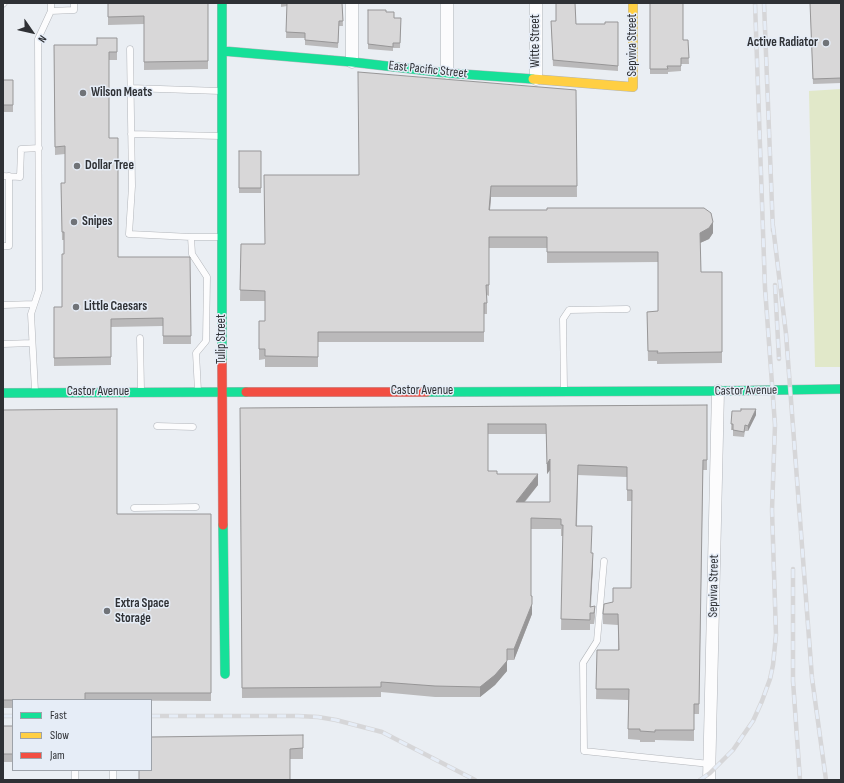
<!DOCTYPE html>
<html>
<head>
<meta charset="utf-8">
<style>
  body { margin:0 }
  #map { position:relative; width:844px; height:783px; overflow:hidden; background:#eaeef3; font-family:"Sofia Sans Condensed",sans-serif }
  canvas { display:block }
  .frame { position:absolute; inset:0; border:4px solid #2f3135; pointer-events:none }
  .legend { position:absolute; left:12px; top:699px; width:140px; height:72px; box-sizing:border-box; background:#e6edf7; border:1px solid #9da2a9; margin:0; padding:5px 7px; list-style:none; font-size:12px; color:#2f3135 }
  .legend li { display:flex; align-items:center; gap:8px; height:20px }
  .legend b { width:20px; border:1px solid #9da2a9 }
  .north { position:absolute; left:12px; top:12px; width:40px; height:40px; -webkit-text-stroke:3px #e6edf7; paint-order:stroke; rotate:124deg; font-size:11px; font-weight:700; line-height:16px; text-align:center; color:#2f3135 }
  .north::after { content:''; display:block; margin:auto; width:14px; height:18px; background:#2f3135; clip-path:polygon(50% 0,100% 100%,50% 72%,0 100%) }
</style>
</head>
<body>
<div id="map">
<canvas width="844" height="783"></canvas>
<div class="frame"></div>
<ul class="legend">
<li><b style="height:5px;background:#16e098"></b>Fast</li>
<li><b style="height:5px;background:#ffcf43"></b>Slow</li>
<li><b style="height:5px;background:#f24e42"></b>Jam</li>
</ul>
<div class="north">N</div>
</div>
<script>
const ctx = document.querySelector('canvas').getContext('2d');
ctx.lineJoin = 'round';
function fill(path, color) {
  ctx.fillStyle = color;
  ctx.fill(path, 'evenodd');
}
function toPath(rows) {
  const path = new Path2D();
  for (const r of rows) {
    path.moveTo(r[0], r[1]);
    for (let i = 2; i < r.length; i += 2) path.lineTo(r[i], r[i + 1]);
  }
  return path;
}
function trace(path, color, width, dash) {
  ctx.strokeStyle = color;
  ctx.lineWidth = width;
  ctx.lineCap = dash ? 'butt' : 'round';
  ctx.setLineDash(dash || []);
  ctx.stroke(path);
}
function write(font, color, halo, rows, align = 'center') {
  ctx.font = font + ' "Sofia Sans Condensed",sans-serif';
  ctx.lineWidth = 3;
  ctx.setLineDash([]);
  ctx.textBaseline = 'middle';
  ctx.strokeStyle = halo;
  ctx.fillStyle = color;
  for (const [text, x, y, turn = 0] of rows) {
    ctx.save();
    ctx.translate(x, y);
    ctx.rotate((+turn || 0) * Math.PI / 180);
    ctx.textAlign = isNaN(turn) ? turn : align;
    if (halo) ctx.strokeText(text, 0, 0);
    ctx.fillText(text, 0, 0);
    ctx.restore();
  }
}
fill(toPath([
  [841,89,841,367,815,367,809,91]
]), '#e1e8c9');
const lane = toPath([
  [51,3,51,11,74,10,74,3],
  [3,4,4,3],
  [130,49,132,186,129,234,191,237,221,237],
  [130,88,220,91],
  [131,134,221,136],
  [3,176,20,177,21,149,39,148],
  [191,237,192,254,207,277,206,341,196,353,198,391],
  [3,246,9,246,9,176],
  [3,305,34,304],
  [140,338,141,390],
  [3,344,32,343],
  [564,389,563,319,569,310,627,309],
  [35,391,31,314,39,290,38,39,51,11],
  [157,426,193,427],
  [134,508,196,507],
  [604,561,597,641,583,663,584,751,710,764],
  [75,770,75,780],
  [113,770,113,780]
]);
const street = toPath([
  [447,3,447,73],
  [352,62,352,3],
  [536,79,536,3],
  [709,780,718,391]
]);
const fast = toPath([
  [222,3,222,362],
  [223,51,352,62,447,73,533,79],
  [427,392,718,391,841,389],
  [3,393,246,392],
  [223,525,225,674]
]);
const slow = toPath([
  [533,79,633,87,633,3]
]);
const jam = toPath([
  [222,362,223,525],
  [246,392,427,392]
]);
trace(lane, '#b2b5ba', 7);
trace(street, '#b2b5ba', 13);
trace(fast, '#b2b5ba', 10);
trace(slow, '#b2b5ba', 10);
trace(jam, '#b2b5ba', 10);
trace(lane, '#fcfcfd', 6);
trace(street, '#fcfcfd', 12);
trace(fast, '#16e098', 9);
trace(slow, '#ffcf43', 9);
trace(jam, '#f24e42', 9);
const rail = toPath([
  [764,3,773,231],
  [773,226,786,334,812,678,826,780],
  [775,285,779,359],
  [793,569,793,681,800,780],
  [3,716,13,716],
  [151,716,298,716,318,717,336,720,382,732,475,780],
  [700,780,710,773,733,750,753,721,762,701,770,679,773,665,776,635,772,510,775,425,765,288,755,3]
]);
trace(rail, '#d6d6d8', 4.5);
trace(rail, '#e6edf7', 3, [9]);
fill(toPath([
  [108,3,208,3,208,69,144,70,144,24,108,25],
  [281,3,342,3,343,26,339,26,338,48,305,45,305,38,286,38,287,6,281,7],
  [551,3,619,3,575,3,576,24,605,24,618,22,618,71,553,66,551,21,556,21,556,3],
  [650,3,683,40,688,40,689,64,681,64,681,71,668,72,668,74,650,74],
  [810,3,841,3,841,83,813,84],
  [368,10,386,12,394,18,401,18,400,48,393,48,393,51,368,49],
  [117,38,117,60,109,60,109,138,118,257,190,257,191,344,163,344,163,326,111,327,111,365,54,366,54,307,62,307,64,254,64,240,62,240,61,183,65,183,65,154,55,155,54,45,97,45],
  [3,80,13,80,13,112,3,112],
  [576,90,577,197,491,197,490,210,713,233,709,239,700,243,701,272,722,272,722,363,657,364,657,361,648,361,647,312,658,311,658,262,547,263,547,248,489,248,489,296,487,295,487,314,484,314,484,342,318,342,318,367,265,367,265,359,259,360,259,331,265,321,265,301,240,301,241,244,265,244,359,175],
  [239,151,261,151,261,193,239,193],
  [707,405,707,470,703,470,699,714,694,714,694,741,655,740,655,742,640,742,640,740,628,739,628,700,596,699,597,650,618,650,618,625,603,624,603,614,613,602,631,588,632,501,627,501,627,477,578,475,577,526,591,553,593,563,591,607,595,606,595,617,594,624,590,624,590,630,561,630,563,536,561,536,561,529,531,529,531,596,532,604,532,614,514,660,507,660,507,671,495,685,480,697,435,697,381,692,381,697,242,698,240,408],
  [488,434,546,434,547,474,550,470,550,502,525,502,538,485,497,474,488,471],
  [3,410,117,514,211,514,211,701,13,700,13,708,3,708],
  [732,411,756,415,748,431,745,431,744,437,733,436,733,430,731,430],
  [3,726,13,726,13,762,3,762],
  [303,735,303,759,290,759,139,780]
]), '#bab9ba');
fill(toPath([
  [491,186,491,197,489,220,489,210],
  [713,222,713,233,709,239,700,243,700,233],
  [756,409,756,415,748,431,748,426],
  [550,459,550,470,547,474,547,464],
  [538,474,538,485,516,512,516,502],
  [593,553,593,563,590,613],
  [532,604,532,614,514,660,514,649],
  [507,661,507,671,495,685,480,697,480,687]
]), '#979697');
const building = toPath([
  [108,3,208,3,208,61,144,62,144,16,108,17,108,3],
  [287,3,342,3,343,21,339,21,338,43,305,40,305,33,286,32,287,3],
  [556,3,575,3,576,24,605,24,605,22,618,22,618,66,553,60,551,21,556,21,556,3],
  [650,3,683,3,683,40,688,40,689,58,681,58,681,66,667,66,668,69,650,69,650,3],
  [810,3,841,3,841,78,813,79,810,3],
  [368,10,386,10,386,12,394,12,394,18,401,18,400,43,393,43,393,47,368,44,368,10],
  [97,38,117,38,117,52,109,52,109,138,118,138,118,257,190,257,191,336,163,336,163,318,111,319,111,357,54,358,54,307,62,307,62,254,64,254,64,232,62,232,61,183,65,183,65,146,55,147,54,45,97,45,97,38],
  [358,72,576,90,577,186,491,186,489,210,547,210,547,208,704,208,711,213,713,222,709,228,700,233,701,272,722,272,722,352,657,353,658,351,648,351,647,312,658,311,658,252,547,252,547,237,489,237,489,285,486,285,487,303,484,303,484,332,318,332,318,357,265,356,265,349,259,349,259,321,265,321,265,291,240,290,241,244,265,244,264,175,359,175,358,72],
  [3,80,13,80,13,105,3,105,3,80],
  [239,151,261,151,261,188,239,188,239,151],
  [707,405,707,460,703,460,699,704,694,704,694,730,655,730,655,732,640,731,640,729,628,729,629,689,596,689,597,650,619,650,618,614,603,614,604,604,613,602,613,588,631,588,632,490,627,490,627,467,578,465,576,526,592,526,591,553,593,553,590,607,595,606,594,613,590,613,590,620,561,619,563,525,561,525,561,519,531,518,531,596,532,596,532,604,514,649,507,649,507,661,495,675,480,687,435,686,381,682,381,687,242,688,240,408,707,405],
  [488,424,546,424,547,464,550,459,550,502,516,502,538,474,497,474,497,471,488,471,488,424],
  [117,409,117,514,211,514,211,693,85,693,85,700,3,700,3,410,117,409],
  [741,409,756,409,748,426,745,425,744,432,733,430,733,424,731,424,732,411,741,411,741,409],
  [3,726,13,726,13,754,3,754,3,726],
  [303,735,303,748,290,749,290,780,139,780,139,770,151,770,151,737,303,735]
]);
fill(building, '#d8d7d8');
trace(building, '#979697', 1);
for (const [x, y, r, color] of [
  [826,43,4,"#707378"],
  [83,93,4,"#707378"],
  [77,166,4,"#707378"],
  [74,222,4,"#707378"],
  [76,307,4,"#707378"],
  [107,611,4,"#707378"]
]) {
  const dot = new Path2D();
  dot.arc(x, y, r, 0, 2 * Math.PI);
  ctx.fillStyle = color;
  ctx.fill(dot);
  trace(dot, '#e6edf7', 1.5);
}
write('13px', '#2f3135', '#e6edf7', [
  ["Witte Street",536,41,-90],
  ["Sepviva Street",633,45,-90],
  ["East Pacific Street",428,70,6],
  ["Tulip Street",222,339,-90],
  ["Castor Avenue",422,391],
  ["Castor Avenue",746,391,-1],
  ["Castor Avenue",98,392],
  ["Sepviva Street",714,586,-89]
]);
write('bold 13px', '#2f3135', '#e6edf7', [
  ["Active Radiator",818,43,"right"],
  ["Wilson Meats",91,93],
  ["Dollar Tree",85,166],
  ["Snipes",82,222],
  ["Little Caesars",84,307],
  ["Extra Space",115,604],
  ["Storage",115,619]
], 'left');
</script>
</body>
</html>
